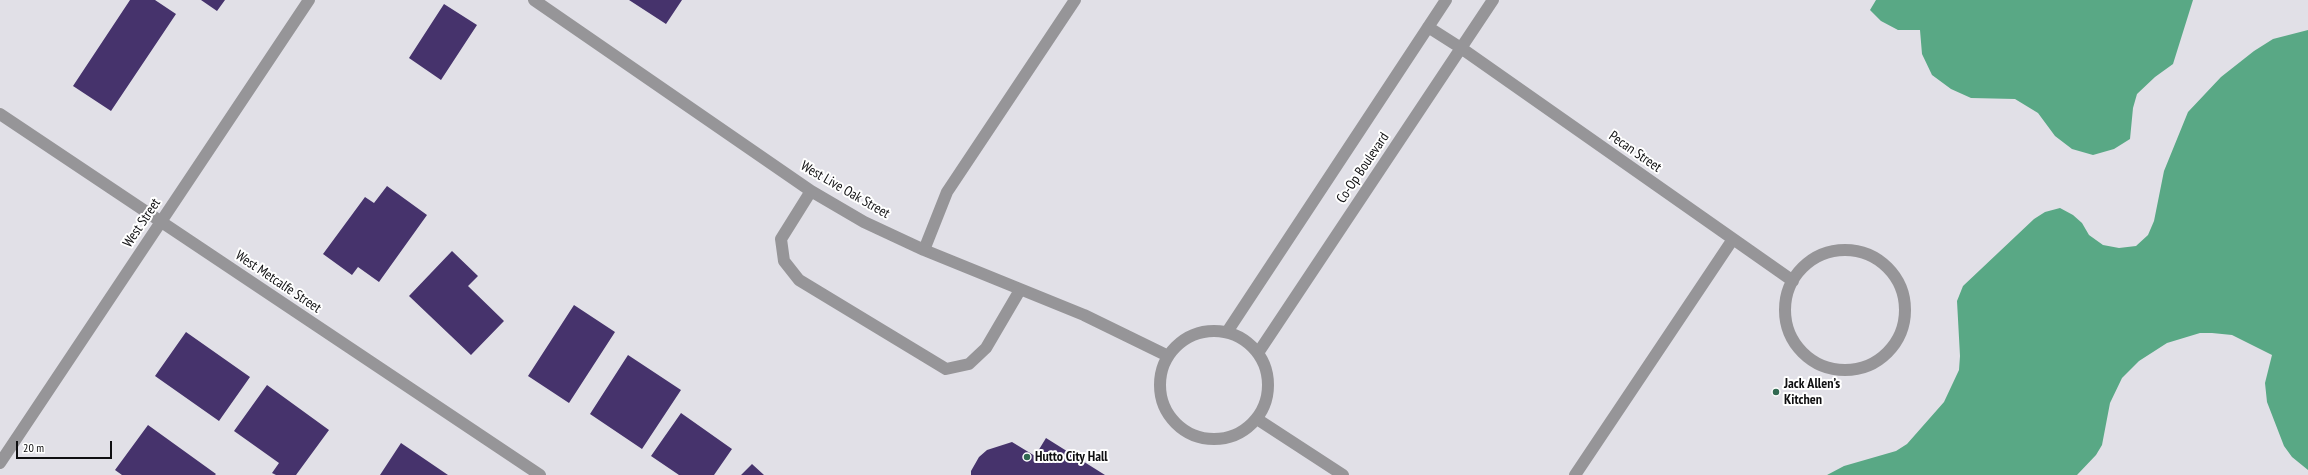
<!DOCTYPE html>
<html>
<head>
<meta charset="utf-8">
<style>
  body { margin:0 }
  #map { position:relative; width:2308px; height:475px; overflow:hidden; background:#e1e0e7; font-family:"PT Sans Narrow",sans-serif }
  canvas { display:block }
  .scale { position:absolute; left:16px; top:441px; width:96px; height:18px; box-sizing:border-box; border:2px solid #0f0f11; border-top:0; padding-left:5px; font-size:12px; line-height:14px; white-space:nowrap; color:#0f0f11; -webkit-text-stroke:3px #fff; paint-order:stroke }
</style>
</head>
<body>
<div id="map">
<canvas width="2308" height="475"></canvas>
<div class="scale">20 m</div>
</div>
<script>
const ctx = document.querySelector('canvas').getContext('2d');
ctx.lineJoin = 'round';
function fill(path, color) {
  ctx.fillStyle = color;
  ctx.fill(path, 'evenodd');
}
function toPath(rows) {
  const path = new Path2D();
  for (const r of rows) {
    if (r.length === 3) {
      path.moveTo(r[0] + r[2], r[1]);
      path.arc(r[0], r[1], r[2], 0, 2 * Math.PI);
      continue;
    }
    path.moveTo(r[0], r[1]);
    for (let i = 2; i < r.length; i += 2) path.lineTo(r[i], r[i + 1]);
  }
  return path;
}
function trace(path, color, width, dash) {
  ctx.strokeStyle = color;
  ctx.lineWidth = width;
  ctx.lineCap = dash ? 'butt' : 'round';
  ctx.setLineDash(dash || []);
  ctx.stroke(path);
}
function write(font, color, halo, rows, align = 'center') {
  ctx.font = font + ' "PT Sans Narrow",sans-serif';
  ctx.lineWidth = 4;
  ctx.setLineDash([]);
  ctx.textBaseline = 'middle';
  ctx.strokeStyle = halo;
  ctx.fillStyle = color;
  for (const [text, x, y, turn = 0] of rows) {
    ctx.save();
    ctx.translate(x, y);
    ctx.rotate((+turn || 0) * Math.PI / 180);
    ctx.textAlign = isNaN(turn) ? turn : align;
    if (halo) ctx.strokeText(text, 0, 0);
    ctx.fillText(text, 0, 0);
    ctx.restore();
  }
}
fill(toPath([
  [1876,0,2193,0,2173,64,2155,77,2137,94,2133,108,2130,139,2114,149,2093,155,2072,149,2055,136,2038,113,2015,99,1971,98,1951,89,1932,75,1922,54,1920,30,1898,30,1881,21,1870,10],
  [2308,30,2308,470,2292,457,2284,446,2267,402,2265,383,2272,355,2232,335,2212,333,2200,333,2167,343,2139,361,2122,378,2110,403,2102,445,2096,455,2077,475,1827,475,1844,466,1896,451,1907,444,1944,402,1959,370,1960,356,1957,301,1963,286,2034,219,2045,212,2060,208,2073,215,2082,223,2089,235,2103,245,2119,248,2136,246,2148,235,2154,221,2164,171,2188,112,2221,77,2254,51,2273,39]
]), '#59a885');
fill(toPath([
  [130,0,155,0,176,14,111,111,73,86],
  [201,0,225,0,217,11],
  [629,0,682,0,666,24],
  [444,4,477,25,441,80,409,58],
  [387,186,427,215,379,282,358,267,352,275,323,254,365,197,374,203],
  [452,251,478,276,468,286,504,321,471,355,409,296],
  [574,305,615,332,569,403,528,376],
  [186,332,250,377,219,421,155,376],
  [628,355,681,390,642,449,590,414],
  [267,385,329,430,296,475,276,475,272,473,279,463,234,431],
  [681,413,732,449,714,475,679,475,651,456],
  [148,425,216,474,215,475,122,475,115,470],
  [1046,438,1105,475,971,475,971,471,979,457,987,450,1012,442,1035,456],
  [401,443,448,475,380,475],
  [752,464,764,475,741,475]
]), '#46336c');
trace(toPath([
  [534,0,811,191,864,222,924,250,1084,315,1168,356],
  [1428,27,1461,48,1793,281],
  [0,114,540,475],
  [811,191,781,239,784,261,799,280,946,369,969,364,986,348,1020,290],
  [924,250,947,192,1075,0],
  [1845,310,60],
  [1214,385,54],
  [1227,332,1446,0],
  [1258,353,1493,0],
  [1257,419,1343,475],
  [0,463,309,0],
  [1575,475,1733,239]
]), '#969598', 12);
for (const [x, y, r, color] of [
  [1776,392,4,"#316951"],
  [1027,457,4,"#316951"]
]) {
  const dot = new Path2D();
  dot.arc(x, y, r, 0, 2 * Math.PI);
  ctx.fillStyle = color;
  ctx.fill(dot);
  trace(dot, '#fff', 1.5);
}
write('14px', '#0f0f11', '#fff', [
  ["Pecan Street",1635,152,35],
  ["Co-Op Boulevard",1363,168,-56],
  ["West Live Oak Street",845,190,30],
  ["West Street",142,223,-56],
  ["West Metcalfe Street",278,282,34]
]);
write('bold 14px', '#0f0f11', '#fff', [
  ["Jack Allen’s",1784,384],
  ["Kitchen",1784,400],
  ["Hutto City Hall",1035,457]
], 'left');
</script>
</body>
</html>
